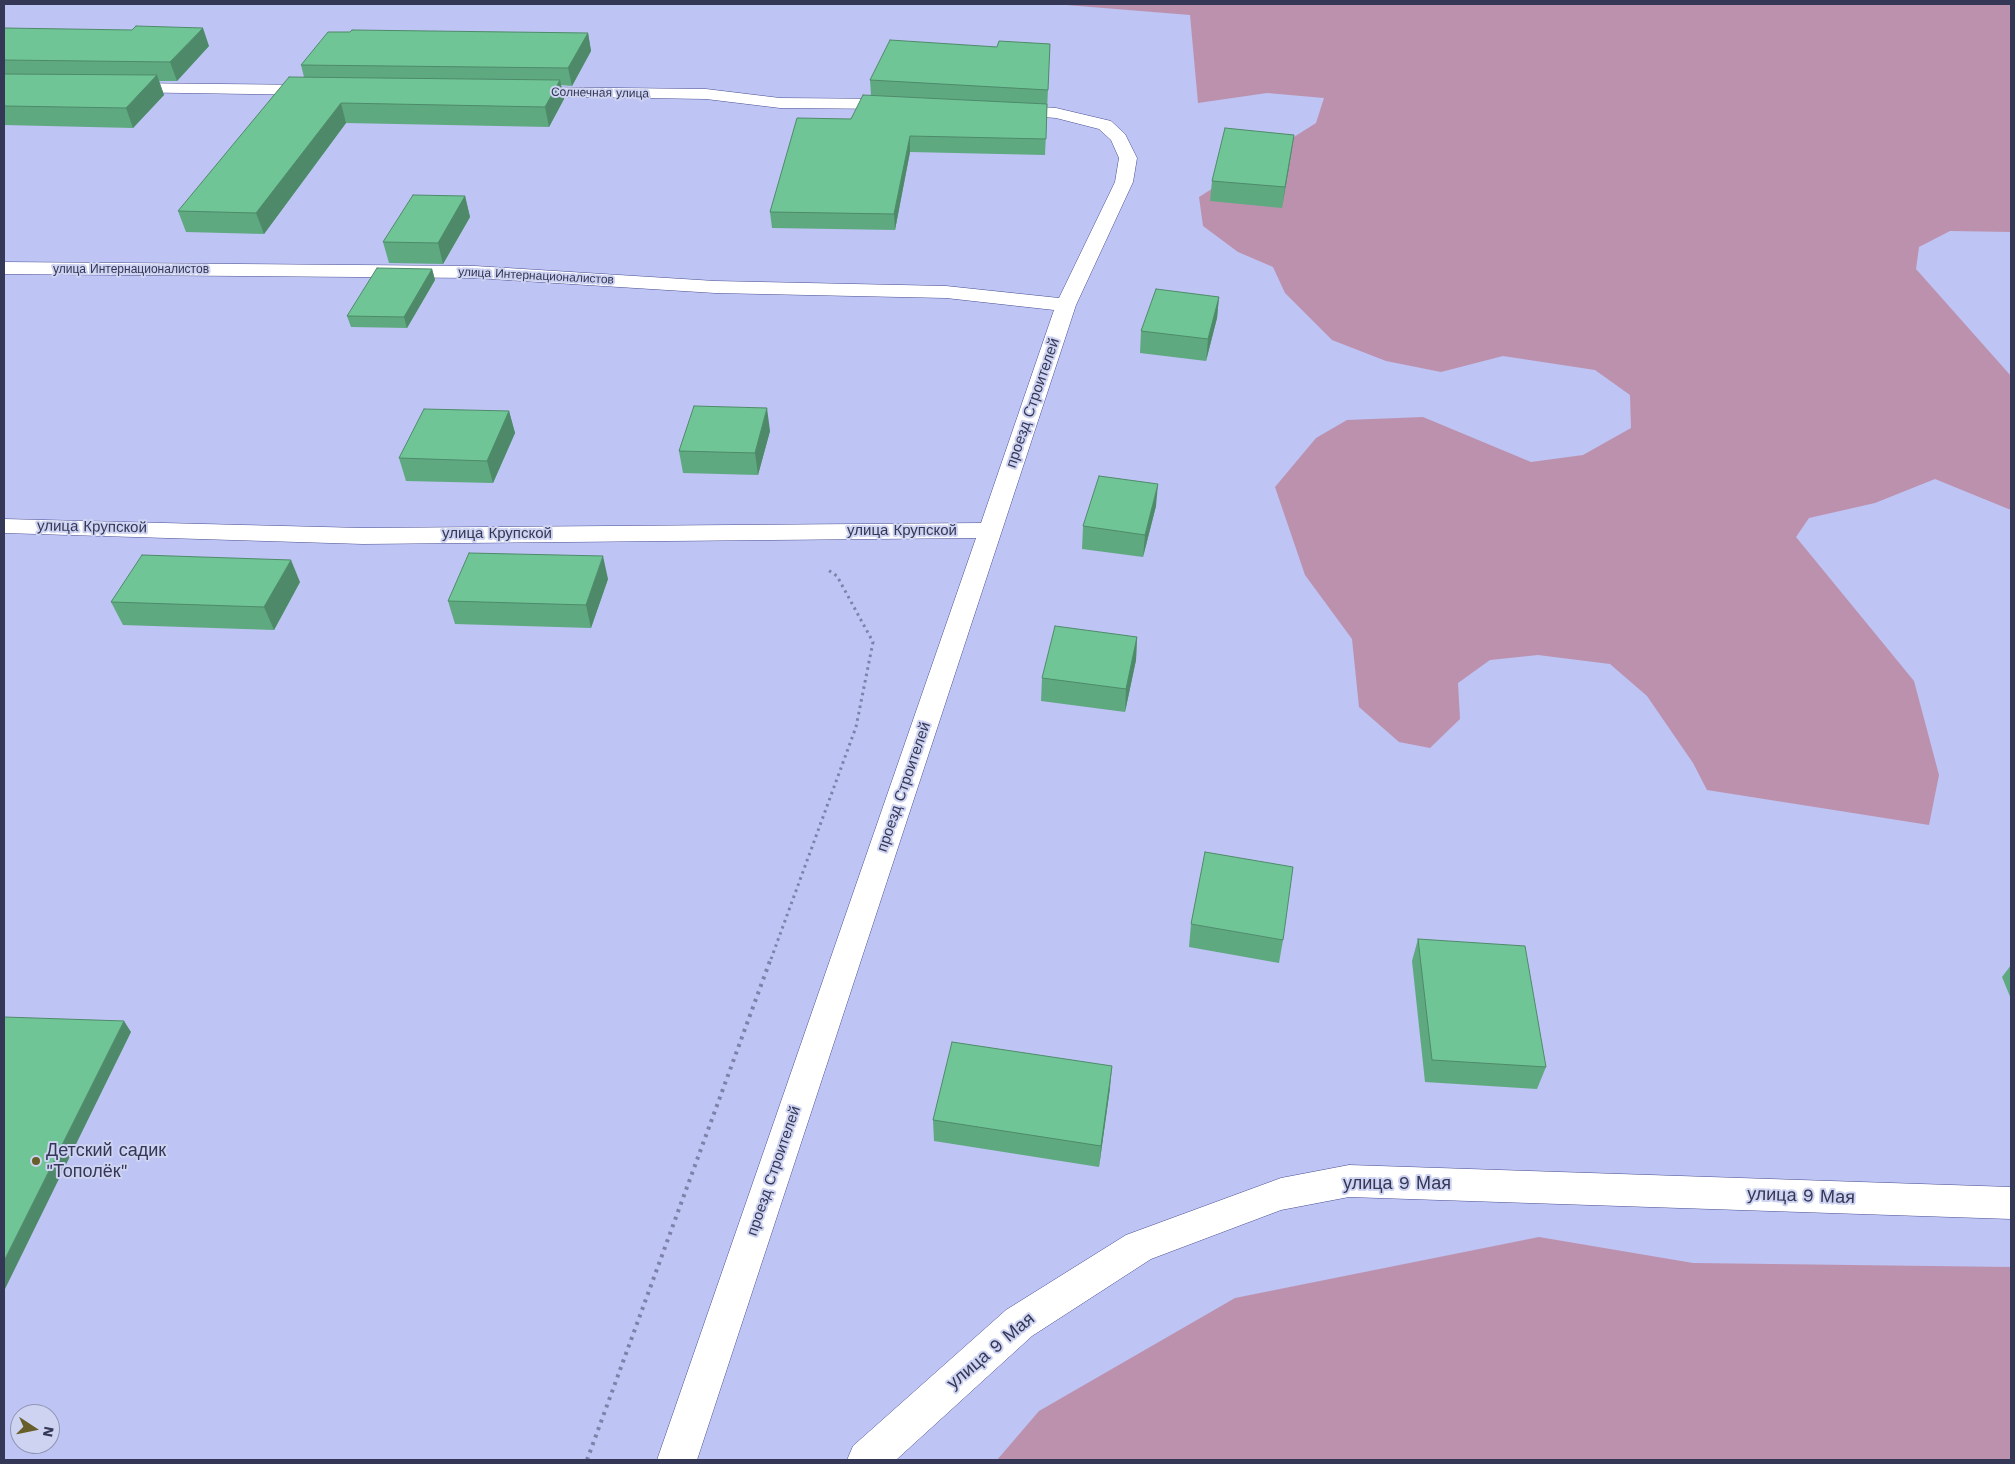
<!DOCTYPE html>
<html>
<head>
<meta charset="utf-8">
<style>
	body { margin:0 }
	#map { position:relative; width:2015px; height:1464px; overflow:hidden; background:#bec4f3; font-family:"Work Sans",sans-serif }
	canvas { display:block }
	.frame { position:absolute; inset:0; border:5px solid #343756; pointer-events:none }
	.north { position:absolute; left:10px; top:1404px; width:50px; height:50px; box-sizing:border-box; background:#ced3f2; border:1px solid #9095b4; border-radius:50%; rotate:101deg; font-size:14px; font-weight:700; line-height:20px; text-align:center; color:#343756 }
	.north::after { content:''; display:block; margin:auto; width:18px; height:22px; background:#685e2a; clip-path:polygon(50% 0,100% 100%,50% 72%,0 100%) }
</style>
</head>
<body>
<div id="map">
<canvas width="2015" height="1464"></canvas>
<div class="frame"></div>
<div class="north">N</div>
</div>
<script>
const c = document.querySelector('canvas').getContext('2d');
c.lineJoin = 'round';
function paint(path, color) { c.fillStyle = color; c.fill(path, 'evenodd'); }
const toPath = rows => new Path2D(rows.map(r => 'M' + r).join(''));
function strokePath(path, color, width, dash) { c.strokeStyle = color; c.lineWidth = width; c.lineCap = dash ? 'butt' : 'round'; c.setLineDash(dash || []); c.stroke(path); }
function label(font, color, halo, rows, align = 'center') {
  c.font = font + ' "Work Sans",sans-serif'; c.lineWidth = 4; c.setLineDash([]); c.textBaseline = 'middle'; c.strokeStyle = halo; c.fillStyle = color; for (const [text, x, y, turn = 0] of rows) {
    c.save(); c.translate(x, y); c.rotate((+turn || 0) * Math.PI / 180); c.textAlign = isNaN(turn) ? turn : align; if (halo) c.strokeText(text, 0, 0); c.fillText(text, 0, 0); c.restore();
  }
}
const green = toPath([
	[1054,4,2011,4,2011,232,1950,231,1919,247,1916,269,2011,376,2011,510,1935,479,1875,503,1809,518,1796,537,1914,681,1939,775,1929,825,1707,790,1693,763,1647,696,1610,664,1538,655,1490,660,1458,683,1460,719,1430,748,1399,742,1359,707,1352,639,1305,575,1275,487,1316,438,1347,420,1423,417,1531,462,1583,455,1631,428,1630,395,1595,370,1503,356,1441,372,1386,361,1332,340,1285,293,1273,267,1238,252,1203,226,1199,197,1316,123,1324,98,1267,93,1198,103,1190,15],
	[1539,1237,1693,1263,2011,1267,2011,1460,997,1460,1039,1411,1235,1298]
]);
const pathFar1 = toPath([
	[771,959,856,727,873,642,837,576,828,570]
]);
const path = toPath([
	[587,1460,771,958]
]);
const street = toPath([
	[124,83,316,85,322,86,324,90,322,94,316,95,118,92,116,88,118,84,124,83],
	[527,87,706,89,780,98,896,99,902,100,904,104,902,108,896,109,780,108,706,99,521,96,519,92,521,88,527,87],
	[1011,105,1056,108,1111,121,1125,134,1137,158,1133,182,1076,305,697,1460,657,1460,976,538,363,544,4,533,4,519,363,528,981,523,1054,310,946,298,715,293,475,278,4,274,4,262,475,266,715,281,946,286,1059,298,1115,182,1119,158,1111,140,1099,129,1056,118,1005,114,1002,110,1005,106,1011,105],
	[1349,1165,2011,1187,2011,1219,1349,1197,1281,1210,1151,1259,1032,1336,896,1460,847,1460,853,1446,1006,1310,1126,1235,1281,1178,1349,1165]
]);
const wall = toPath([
	[4,28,209,46,177,81,159,81,164,95,133,128,4,125],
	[588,33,591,51,572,86,561,85,564,99,549,127,346,123,264,234,186,232,178,211,304,77,301,65],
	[1050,44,1045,155,910,152,895,230,772,228,770,212,871,95,870,80,997,47],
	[1291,155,1282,208,1210,201,1212,181],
	[465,196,470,217,443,264,389,263,383,242],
	[432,269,435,280,407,328,351,327,347,316],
	[1219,297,1217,318,1206,361,1140,353,1141,331],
	[509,411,515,433,493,483,406,481,399,458],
	[770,431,758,475,683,473,679,451],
	[1156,506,1143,557,1082,549,1083,526],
	[608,579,591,628,455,624,448,601],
	[300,582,274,630,123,625,111,602],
	[1137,637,1136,660,1125,712,1041,701,1042,678],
	[1191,924,1283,940,1279,963,1189,947],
	[1418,939,1546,1067,1537,1089,1425,1082,1412,961],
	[2011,965,2011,999,2002,977],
	[1110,1088,1099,1167,934,1141,933,1120]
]);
const shadedWall = toPath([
	[203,28,209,46,177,81,170,62],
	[588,33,591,51,572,86,568,68],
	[157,75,164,95,133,128,126,108],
	[560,80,564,99,549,127,545,107],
	[341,103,346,123,264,234,256,213],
	[1294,135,1291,155,1282,208,1285,187],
	[910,136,910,152,895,230,894,214],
	[465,196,470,217,443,264,438,243],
	[432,269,435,280,407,328,404,317],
	[1219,297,1217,318,1206,361,1208,339],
	[767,408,770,431,758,475,755,453],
	[509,411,515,433,493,483,487,461],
	[1158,484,1156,506,1143,557,1145,535],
	[603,556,608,579,591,628,586,605],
	[291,560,300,582,274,630,264,607],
	[1137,637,1136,660,1125,712,1126,689],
	[124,1021,131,1032,4,1291,4,1261],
	[1112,1066,1110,1088,1099,1167,1101,1146]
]);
const building = toPath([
	[136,26,203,28,170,62,4,60,4,28,132,30,136,26],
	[352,30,588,33,568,68,301,65,328,32,350,32,352,30],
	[890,40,997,47,999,41,1050,44,1048,90,870,80,890,40],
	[4,74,157,75,126,108,4,106,4,74],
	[289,77,560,80,545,107,341,103,256,213,178,211,289,77],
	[863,95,1047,104,1046,139,910,136,894,214,770,212,797,118,851,119,863,95],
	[1225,128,1294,135,1285,187,1212,181,1225,128],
	[413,195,465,196,438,243,383,242,413,195],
	[377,268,432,269,404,317,347,316,377,268],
	[1156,289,1219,297,1208,339,1141,331,1156,289],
	[694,406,767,408,755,453,679,451,694,406],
	[424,409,509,411,487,461,399,458,424,409],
	[1099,476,1158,484,1145,535,1083,526,1099,476],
	[469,553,603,556,586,605,448,601,469,553],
	[142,555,291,560,264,607,111,602,142,555],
	[1055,626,1137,637,1126,689,1042,678,1055,626],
	[1205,852,1293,867,1283,940,1191,924,1205,852],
	[1418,939,1525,946,1546,1067,1432,1060,1418,939],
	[4,1017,124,1021,4,1261,4,1017],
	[952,1042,1112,1066,1101,1146,933,1120,952,1042]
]);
const markers = [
	[36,1161,5,"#685e2a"]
];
const farStreetnames = [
	["Солнечная улица",600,93,1],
	["улица Интернационалистов",131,269],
	["улица Интернационалистов",536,276,3]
];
const streetNames = [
	["проезд Строителей",1033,403,-71],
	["улица Крупской",92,527,1],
	["улица Крупской",902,531],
	["улица Крупской",497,534],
	["проезд Строителей",904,787,-71],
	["проезд Строителей",774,1171,-71]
];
const nearPoinames = [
	["Детский садик",46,1151],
	["\"Тополёк\"",46,1172]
];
const nearStreetnames = [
	["улица 9 Мая",1397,1184],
	["улица 9 Мая",1801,1196,2],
	["улица 9 Мая",991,1351,-40]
];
paint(green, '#bc91ae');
strokePath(street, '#494e91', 1);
strokePath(pathFar1, '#7e82aa', 3, [2.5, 4]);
strokePath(path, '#7e82aa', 4, [3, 5]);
paint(street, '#fff');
paint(wall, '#5fa981');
paint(shadedWall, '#4e8a69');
paint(building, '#6fc596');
strokePath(building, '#4e8a69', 1);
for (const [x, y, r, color] of markers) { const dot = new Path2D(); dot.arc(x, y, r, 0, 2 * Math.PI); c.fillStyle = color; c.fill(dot); strokePath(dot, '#ced3f2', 2); }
label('12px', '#343756', '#ced3f2', farStreetnames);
label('15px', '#343756', '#ced3f2', streetNames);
label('18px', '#343756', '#ced3f2', nearPoinames, 'left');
label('18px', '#343756', '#ced3f2', nearStreetnames);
</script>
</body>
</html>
